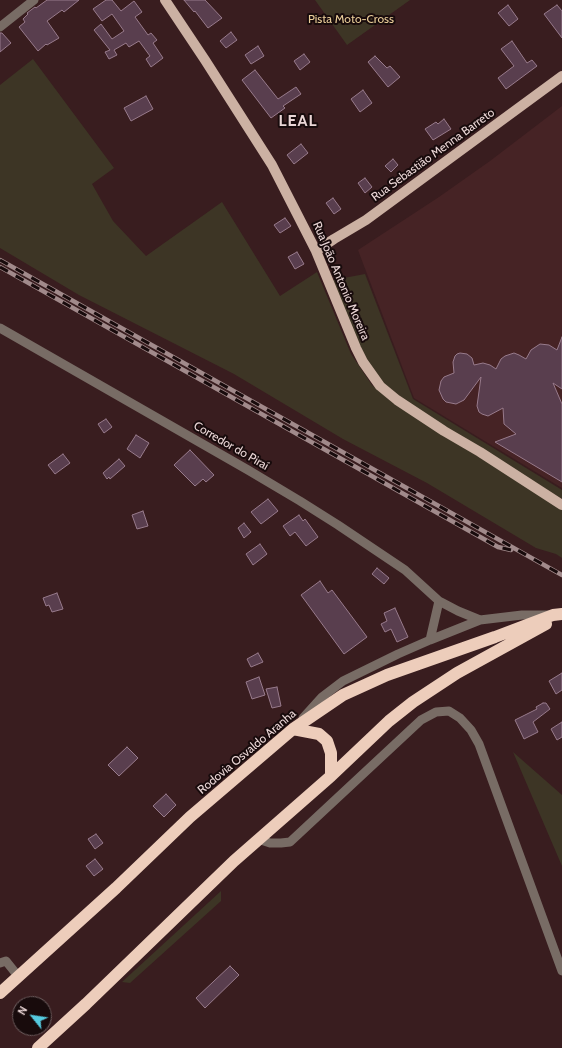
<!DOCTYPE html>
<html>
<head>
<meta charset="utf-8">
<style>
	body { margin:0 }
	#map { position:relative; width:562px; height:1048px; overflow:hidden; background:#391d1f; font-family:Cabin,sans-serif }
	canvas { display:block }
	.north { position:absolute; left:12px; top:996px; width:40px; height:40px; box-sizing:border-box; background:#180b0c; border:1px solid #6c5c5d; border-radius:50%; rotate:300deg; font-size:11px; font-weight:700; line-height:16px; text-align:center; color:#ead6d6 }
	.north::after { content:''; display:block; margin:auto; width:14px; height:18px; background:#55cadf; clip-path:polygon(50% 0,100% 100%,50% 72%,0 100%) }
</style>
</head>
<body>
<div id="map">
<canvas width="562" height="1048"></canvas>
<div class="north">N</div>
</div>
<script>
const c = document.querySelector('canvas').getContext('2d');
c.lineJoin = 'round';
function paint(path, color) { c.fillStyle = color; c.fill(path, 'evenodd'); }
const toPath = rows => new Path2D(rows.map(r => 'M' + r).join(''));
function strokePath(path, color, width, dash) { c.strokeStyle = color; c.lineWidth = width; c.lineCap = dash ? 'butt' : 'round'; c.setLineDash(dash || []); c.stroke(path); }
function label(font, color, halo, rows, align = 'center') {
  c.font = font + ' Cabin,sans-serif'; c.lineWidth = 4; c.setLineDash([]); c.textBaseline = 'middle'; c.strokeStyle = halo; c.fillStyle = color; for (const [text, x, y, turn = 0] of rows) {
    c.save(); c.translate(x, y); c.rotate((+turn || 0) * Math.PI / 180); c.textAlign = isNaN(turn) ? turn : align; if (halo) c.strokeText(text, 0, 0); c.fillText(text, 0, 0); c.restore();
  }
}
const built = toPath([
	[562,106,562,488,414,398,358,250,439,197,490,161]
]);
const green = toPath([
	[315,0,410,0,347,45],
	[33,59,114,168,92,184,113,221,146,256,222,202,280,296,317,272,351,354,372,385,392,402,562,509,562,558,556,554,536,548,427,483,343,439,234,374,79,295,0,248,0,85],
	[365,274,413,399,562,490,562,499,391,394,363,357,333,280],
	[513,752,562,795,562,866],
	[221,891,221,901,130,983,122,982]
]);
const building = toPath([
	[47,0,79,0,64,12,62,10,47,21,59,38,47,45,46,44,38,51,19,27,25,22,23,19,28,14,27,13,35,7,36,8,47,0],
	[106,0,112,0,121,11,134,1,142,12,135,17,148,35,151,33,157,40,153,43,163,58,151,67,146,59,150,56,139,41,129,47,126,43,114,50,117,55,109,59,105,52,110,50,94,30,101,24,112,39,124,31,112,14,102,21,93,9,106,0],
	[184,0,205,0,222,18,208,28,195,11,194,12,184,0],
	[508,5,518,19,509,26,498,13,508,5],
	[557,5,562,11,562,38,544,14,557,5],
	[231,32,237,40,226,48,220,41,231,32],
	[0,33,2,33,11,43,0,52,0,33],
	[512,41,527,63,532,60,537,66,506,89,498,78,514,66,501,49,512,41],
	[258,46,264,56,251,64,245,55,258,46],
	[304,54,310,62,300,70,294,61,304,54],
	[375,56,387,68,390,66,400,77,388,87,368,62,375,56],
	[255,70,278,99,296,87,301,94,283,106,285,108,271,118,242,80,255,70],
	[363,90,372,103,360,112,351,99,363,90],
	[146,96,153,109,131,121,124,108,146,96],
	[444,119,451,129,433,140,425,129,436,122,438,124,444,119],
	[301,144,308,153,294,164,287,155,301,144],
	[393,159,398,165,391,172,385,166,393,159],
	[365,178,372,187,365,193,358,183,365,178],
	[333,198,341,209,334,214,326,203,333,198],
	[285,218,291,226,280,233,274,225,285,218],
	[297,252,304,264,295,269,288,257,297,252],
	[562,337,562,389,553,383,562,404,562,482,495,442,516,434,504,424,503,408,488,416,482,414,479,412,477,406,481,377,464,400,456,404,446,402,443,399,439,390,441,381,444,377,454,373,453,362,455,356,457,354,460,353,467,354,472,358,474,365,483,363,490,365,496,369,501,359,505,356,514,353,519,355,526,359,531,350,540,344,549,345,557,350,562,337],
	[106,419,112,427,104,433,98,424,106,419],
	[136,435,149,443,140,458,127,449,136,435],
	[190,450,214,475,206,482,203,479,195,486,174,465,190,450],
	[63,454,70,463,55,474,48,465,63,454],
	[119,459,125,466,110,479,109,477,107,479,103,473,119,459],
	[268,499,278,511,261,524,251,512,268,499],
	[143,511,148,526,137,529,132,515,143,511],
	[299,515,303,521,305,519,318,537,306,546,295,532,290,536,283,526,299,515],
	[244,523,251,532,244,538,238,528,244,523],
	[260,544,267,554,253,565,246,554,260,544],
	[377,568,389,578,384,584,372,574,377,568],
	[320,581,328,593,332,590,367,637,344,654,301,595,320,581],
	[57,593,63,609,52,612,49,605,46,606,43,598,57,593],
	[395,608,408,637,397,642,391,629,385,632,381,624,387,621,384,613,395,608],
	[258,653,263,662,251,667,247,659,258,653],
	[562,673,562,690,556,694,549,681,562,673],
	[259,677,265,695,252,699,246,682,259,677],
	[277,687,281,706,272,708,266,689,277,687],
	[543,703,546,703,550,709,533,722,538,732,524,739,515,720,537,709,536,707,543,703],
	[562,722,562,737,557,740,551,729,562,722],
	[127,747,138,758,119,776,108,765,127,747],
	[166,794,176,805,164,817,153,806,166,794],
	[96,834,103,843,95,849,88,839,96,834],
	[95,859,103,869,94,876,86,866,95,859],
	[230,966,239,975,205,1008,196,998,230,966]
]);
const minor = toPath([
	[0,27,34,0],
	[0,328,248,470,300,501,338,525,405,570,439,601,458,611,480,620],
	[430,640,439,601],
	[303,718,322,697,343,681,398,654,430,640,480,620,522,615,550,615],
	[258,839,270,843,281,843,290,842,421,720,436,712,449,711,460,718,471,730,479,744,562,971],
	[0,963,6,961,18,976]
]);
const major = toPath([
	[165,0,205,60,272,165,316,251,356,348,363,362,380,386,397,400,444,431,480,452,562,505],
	[316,251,334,239,366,220,562,76]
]);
const highway = toPath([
	[293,729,319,734,327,741,331,753,331,776],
	[0,993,116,888,190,817,293,729,343,695,387,675,495,637,553,615,562,614],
	[38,1048,86,1004,234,861,331,776,389,721,413,702,457,673,546,624]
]);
const rail = toPath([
	[0,260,562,575],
	[0,267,498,547,511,550]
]);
const parkNames = [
	["Pista Moto-Cross",351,19]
];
const streetNames = [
	["Rua Sebastião Menna Barreto",433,155,-36],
	["Rua João Antonio Moreira",341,281,67],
	["Corredor do Piraí",231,446,30],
	["Rodovia Osvaldo Aranha",247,752,-40]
];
const districtNames = [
	["LEAL",298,121]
];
paint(built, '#462325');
paint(green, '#3d3525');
paint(building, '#593e4e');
strokePath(building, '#987b8c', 1);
strokePath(minor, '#786c65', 9);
strokePath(major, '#ccb1a3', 10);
strokePath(highway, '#edcdbb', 12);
strokePath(rail, '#a18a8b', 4.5);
strokePath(rail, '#180b0c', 3, [9]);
label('12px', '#e9cd99', '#180b0c', parkNames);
label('12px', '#ead6d6', '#180b0c', streetNames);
c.letterSpacing = '1px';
label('bold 16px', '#ead6d6', '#180b0c', districtNames);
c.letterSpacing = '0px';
</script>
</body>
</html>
